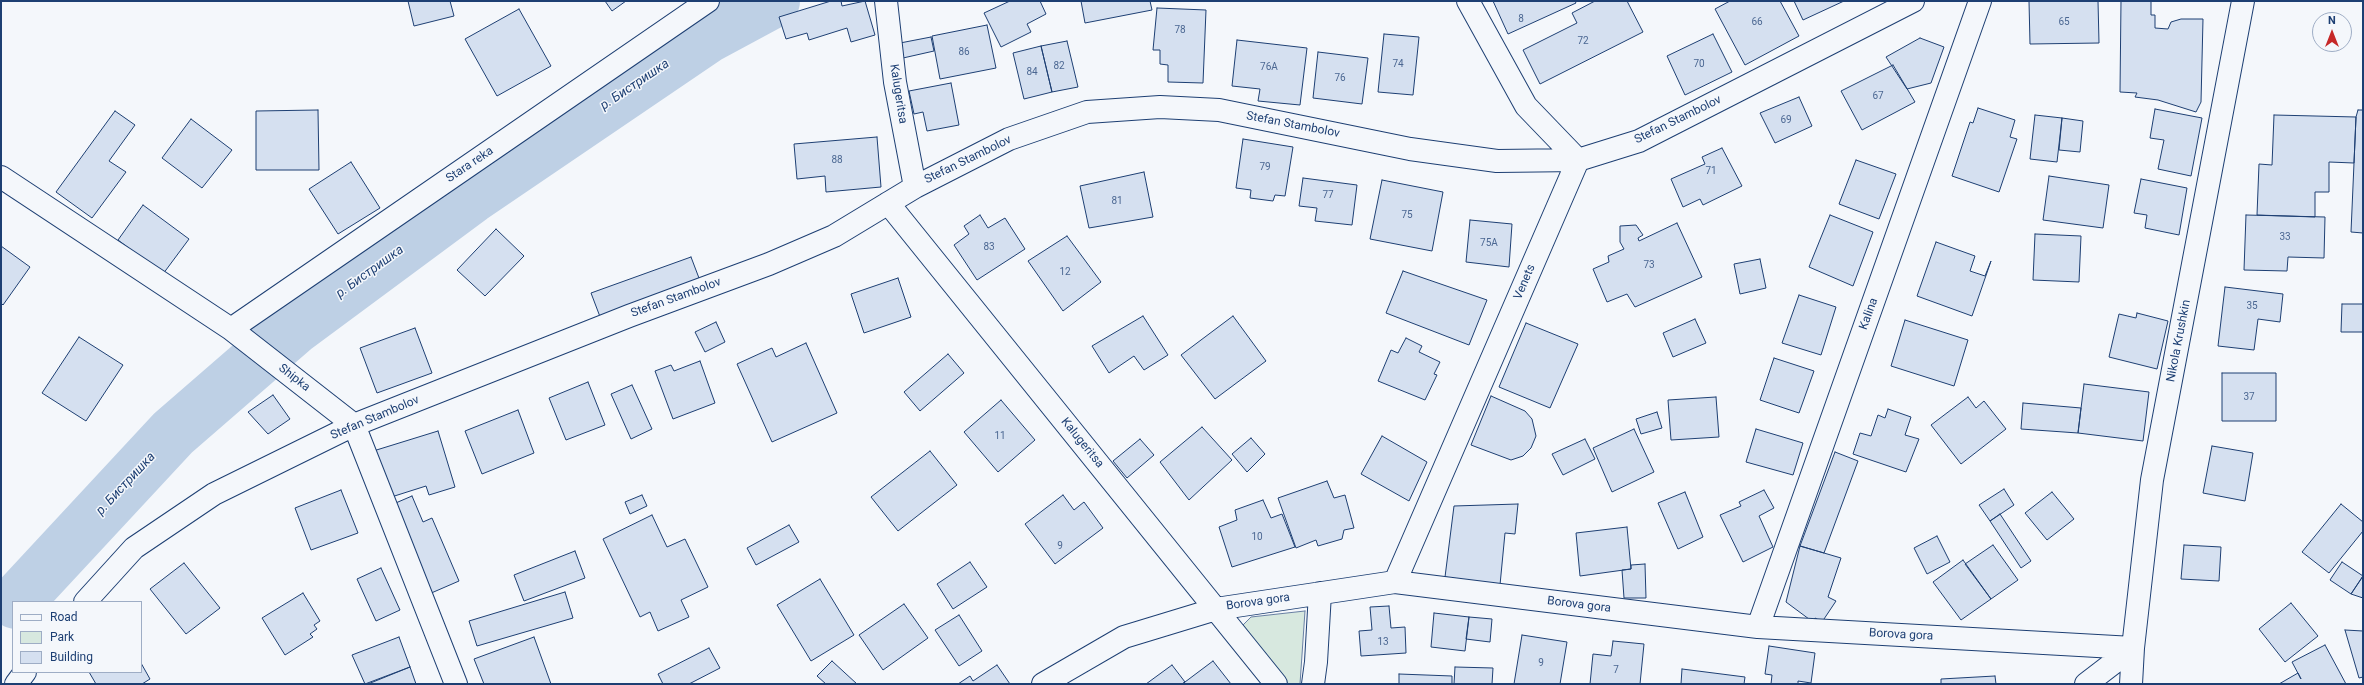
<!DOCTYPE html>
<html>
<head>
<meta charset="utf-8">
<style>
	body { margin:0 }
	#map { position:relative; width:2364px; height:685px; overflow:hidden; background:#f4f7fb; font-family:Roboto,sans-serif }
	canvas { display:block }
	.frame { position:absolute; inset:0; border:2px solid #1d3f73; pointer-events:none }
	.legend { position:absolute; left:12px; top:601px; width:130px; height:72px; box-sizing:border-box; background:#f4f7fb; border:1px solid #9eadc5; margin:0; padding:5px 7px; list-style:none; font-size:12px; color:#1d3f73 }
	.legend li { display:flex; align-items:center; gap:8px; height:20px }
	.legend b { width:20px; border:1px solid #9eadc5 }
	.north { position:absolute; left:2312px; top:12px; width:40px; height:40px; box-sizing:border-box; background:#f4f7fb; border:1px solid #9eadc5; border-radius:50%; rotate:0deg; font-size:11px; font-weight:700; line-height:16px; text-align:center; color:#1d3f73 }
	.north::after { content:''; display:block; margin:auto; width:14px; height:18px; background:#c62828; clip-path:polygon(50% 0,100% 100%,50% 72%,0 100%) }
</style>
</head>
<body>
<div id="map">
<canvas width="2364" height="685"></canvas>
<div class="frame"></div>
<ul class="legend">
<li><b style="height:5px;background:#f4f7fb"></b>Road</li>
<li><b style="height:11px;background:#d7e8df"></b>Park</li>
<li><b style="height:11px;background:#d5e0f0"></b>Building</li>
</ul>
<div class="north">N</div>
</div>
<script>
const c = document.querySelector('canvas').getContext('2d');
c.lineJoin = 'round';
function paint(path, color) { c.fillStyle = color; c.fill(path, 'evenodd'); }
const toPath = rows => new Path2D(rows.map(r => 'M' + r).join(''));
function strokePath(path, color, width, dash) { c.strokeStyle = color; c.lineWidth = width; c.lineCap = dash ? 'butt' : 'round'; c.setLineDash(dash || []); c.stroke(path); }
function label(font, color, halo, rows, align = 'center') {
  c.font = font + ' Roboto,sans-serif'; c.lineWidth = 3; c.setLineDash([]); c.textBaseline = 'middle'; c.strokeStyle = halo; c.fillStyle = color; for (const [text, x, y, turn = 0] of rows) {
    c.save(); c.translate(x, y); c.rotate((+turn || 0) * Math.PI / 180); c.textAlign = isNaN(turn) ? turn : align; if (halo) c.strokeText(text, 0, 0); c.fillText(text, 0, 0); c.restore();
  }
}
const green = toPath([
	[1305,611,1300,684,1284,684,1242,626,1251,617,1305,611]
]);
const river = toPath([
	[16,602,173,433,294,328,471,197,708,36,773,1]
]);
const building = toPath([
	[408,1,450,1,454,16,414,26,408,1],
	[605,1,626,1,612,11,605,1],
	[831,1,841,1,842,6,865,1,875,35,851,42,847,28,809,40,807,33,786,39,779,17,831,1],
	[1010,1,1040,1,1046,14,1027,24,1031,32,1001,47,984,13,1010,1],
	[1081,1,1150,1,1152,10,1085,23,1081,1],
	[1493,1,1575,1,1576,3,1508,34,1493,1],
	[1595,1,1627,1,1643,32,1540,84,1523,50,1577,23,1572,13,1595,1],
	[1730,1,1780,1,1799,36,1745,65,1715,9,1730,1],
	[1794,1,1844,1,1803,20,1794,1],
	[2029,1,2098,1,2099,43,2030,44,2029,1],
	[2121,1,2151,1,2151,15,2155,15,2155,28,2168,29,2171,22,2181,19,2203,19,2201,102,2196,112,2158,100,2135,97,2137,93,2120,92,2121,1],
	[1157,8,1206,10,1203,83,1168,82,1168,65,1160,64,1160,50,1153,50,1157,8],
	[519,9,551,66,497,96,465,39,519,9],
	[987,25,996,68,940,79,932,36,987,25],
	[1384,34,1419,37,1413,95,1378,92,1384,34],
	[1713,34,1732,72,1685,95,1667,56,1713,34],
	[931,37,934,51,903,58,900,43,931,37],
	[1920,38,1944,47,1931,83,1907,89,1886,57,1920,38],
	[1237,40,1307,48,1300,105,1258,101,1260,89,1232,86,1237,40],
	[1067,41,1078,87,1052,92,1041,46,1067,41],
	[1041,46,1052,92,1024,99,1013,53,1041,46],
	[1318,52,1368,58,1362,104,1313,98,1318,52],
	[1893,65,1915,102,1862,130,1841,91,1893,65],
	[951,83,959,125,927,131,923,112,914,114,909,91,951,83],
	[1799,97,1812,126,1775,143,1760,113,1799,97],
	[1978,108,2015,120,2010,137,2017,139,1999,192,1952,176,1970,122,1973,123,1978,108],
	[2155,109,2202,118,2191,176,2158,169,2164,140,2150,138,2155,109],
	[318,110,319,170,256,170,256,111,318,110],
	[2358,110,2363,110,2363,233,2351,232,2356,117,2358,110],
	[115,111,135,125,109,161,126,172,92,218,56,192,115,111],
	[2035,115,2062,118,2057,162,2030,159,2035,115],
	[2274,115,2356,117,2354,163,2329,162,2329,192,2315,192,2315,217,2257,215,2259,164,2272,165,2274,115],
	[2062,118,2083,121,2080,152,2059,150,2062,118],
	[191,119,232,150,202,188,162,158,191,119],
	[877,137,881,187,826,192,825,176,797,179,794,144,877,137],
	[1243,139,1293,147,1285,196,1275,195,1273,201,1250,198,1251,190,1236,188,1243,139],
	[1722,148,1742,186,1703,205,1700,199,1683,207,1671,179,1705,164,1702,157,1722,148],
	[1856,160,1896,174,1879,219,1839,204,1856,160],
	[351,162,380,208,338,234,309,189,351,162],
	[1144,172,1153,217,1089,228,1080,186,1144,172],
	[2049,176,2109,185,2103,228,2043,220,2049,176],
	[1303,178,1357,185,1352,225,1315,221,1317,208,1299,206,1303,178],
	[2141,179,2187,188,2179,235,2145,228,2147,215,2134,213,2141,179],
	[1382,180,1443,192,1432,251,1370,239,1382,180],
	[143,205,189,239,163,274,118,240,143,205],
	[980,215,988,228,1005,218,1025,249,977,280,954,245,969,234,964,226,980,215],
	[1830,215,1873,232,1853,286,1809,267,1830,215],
	[2246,215,2325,217,2324,258,2288,257,2287,271,2244,270,2246,215],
	[1470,220,1512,224,1509,267,1466,262,1470,220],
	[1677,223,1702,277,1635,307,1627,294,1607,302,1593,269,1609,262,1608,256,1624,249,1620,242,1620,226,1636,225,1643,235,1638,238,1639,241,1677,223],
	[496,229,524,256,485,296,457,270,496,229],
	[2035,234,2081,236,2079,282,2033,280,2035,234],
	[1067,236,1101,282,1063,311,1028,261,1067,236],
	[1936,242,1975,256,1970,271,1985,276,1991,261,1972,316,1917,296,1936,242],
	[1,246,30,267,3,305,1,303,1,246],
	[691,257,702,286,602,322,591,293,691,257],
	[1760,259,1766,288,1740,294,1734,264,1760,259],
	[1403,271,1487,300,1469,345,1386,313,1403,271],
	[898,278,911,317,864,333,851,294,898,278],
	[2225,287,2283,294,2280,322,2258,319,2254,350,2218,346,2225,287],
	[1799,295,1836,307,1821,355,1782,343,1799,295],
	[2342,304,2363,304,2363,332,2341,332,2342,304],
	[2137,313,2168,321,2157,369,2109,357,2119,314,2136,318,2137,313],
	[1143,316,1168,355,1144,370,1134,356,1109,373,1092,346,1143,316],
	[1233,316,1266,361,1215,399,1181,355,1233,316],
	[1695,319,1706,343,1673,357,1663,333,1695,319],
	[1905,320,1968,340,1954,386,1891,366,1905,320],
	[716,322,725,342,705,352,695,332,716,322],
	[1526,323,1578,344,1550,408,1499,387,1526,323],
	[415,328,432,373,377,393,360,348,415,328],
	[79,337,123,365,86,421,42,393,79,337],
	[1406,338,1422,346,1419,352,1440,362,1434,374,1437,375,1425,400,1378,381,1391,350,1398,353,1406,338],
	[806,343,837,413,772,442,737,364,772,348,776,357,806,343],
	[948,354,964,373,920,411,904,392,948,354],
	[1774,358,1814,371,1799,413,1760,400,1774,358],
	[700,361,715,403,673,419,655,371,671,365,674,371,700,361],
	[2222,373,2276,373,2276,421,2222,421,2222,373],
	[588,382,605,425,566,440,549,398,588,382],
	[2084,384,2149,392,2143,441,2078,433,2084,384],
	[632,385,652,429,631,439,611,394,632,385],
	[273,395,290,419,268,434,248,412,273,395],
	[1491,396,1525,411,1532,419,1536,436,1531,448,1523,456,1511,460,1471,445,1491,396],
	[1716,397,1719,437,1671,440,1668,400,1716,397],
	[1968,397,1976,408,1984,401,2006,429,1961,464,1931,425,1968,397],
	[1001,400,1035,440,998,472,964,432,1001,400],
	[2023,403,2081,408,2078,433,2021,429,2023,403],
	[1888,409,1911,417,1905,435,1919,439,1906,472,1853,454,1860,433,1871,436,1878,415,1885,418,1888,409],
	[518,410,534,453,482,474,465,431,518,410],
	[1657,412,1662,428,1641,434,1636,419,1657,412],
	[1202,427,1232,460,1189,500,1160,462,1202,427],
	[1634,429,1654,472,1612,492,1593,448,1634,429],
	[1756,429,1803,443,1793,475,1746,462,1756,429],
	[438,431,455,487,429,495,426,486,385,499,370,452,438,431],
	[1382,436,1427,462,1409,501,1361,474,1382,436],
	[1251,438,1265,454,1247,472,1232,454,1251,438],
	[1140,439,1154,455,1127,478,1113,461,1140,439],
	[1585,439,1595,459,1563,475,1552,454,1585,439],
	[2212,446,2253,453,2245,501,2203,493,2212,446],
	[930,451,957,485,898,531,871,497,930,451],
	[1835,452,1858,461,1824,553,1800,546,1835,452],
	[1327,481,1334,498,1345,495,1354,528,1344,530,1342,539,1318,546,1316,540,1296,548,1278,498,1327,481],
	[2004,489,2014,505,1990,521,1979,505,2004,489],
	[341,490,358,533,311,550,295,508,341,490],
	[1764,490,1774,508,1759,516,1773,547,1743,562,1720,515,1741,506,1739,502,1764,490],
	[1685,492,1703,537,1678,549,1658,503,1685,492],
	[2052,492,2074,519,2047,540,2025,513,2052,492],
	[642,495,647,506,630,514,625,502,642,495],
	[1063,495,1074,510,1084,502,1103,528,1055,564,1025,524,1063,495],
	[412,496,423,522,432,518,459,581,429,594,391,505,412,496],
	[1263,500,1271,518,1282,514,1295,547,1232,567,1219,527,1237,520,1235,510,1263,500],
	[1518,504,1515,534,1505,533,1500,585,1445,577,1454,506,1518,504],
	[2341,504,2363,522,2363,531,2329,573,2302,552,2341,504],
	[2000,514,2031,561,2021,568,1990,521,2000,514],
	[652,515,667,547,685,539,708,587,681,600,689,617,658,631,650,612,640,617,603,539,652,515],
	[789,525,799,542,756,565,747,548,789,525],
	[1627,527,1631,569,1580,576,1576,533,1627,527],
	[1937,536,1950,562,1927,574,1914,548,1937,536],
	[1993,545,2018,580,1991,599,1965,564,1993,545],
	[2184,545,2221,547,2219,581,2181,579,2184,545],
	[1800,546,1841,558,1828,597,1836,601,1822,622,1815,618,1813,622,1786,602,1800,546],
	[575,551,585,578,524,601,514,575,575,551],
	[1963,560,1991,599,1961,620,1933,582,1963,560],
	[970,562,987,587,953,609,937,584,970,562],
	[2342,562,2363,576,2351,594,2330,580,2342,562],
	[184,563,220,608,186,634,150,589,184,563],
	[1645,564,1646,598,1624,598,1622,570,1631,569,1631,565,1645,564],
	[381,568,400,610,376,621,357,579,381,568],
	[2363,576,2363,598,2351,594,2363,576],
	[820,579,854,635,811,661,777,605,820,579],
	[565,592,573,618,477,646,469,621,565,592],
	[303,593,320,621,314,625,317,629,310,634,313,637,285,655,262,618,303,593],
	[2291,603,2318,636,2285,662,2259,629,2291,603],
	[904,604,928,638,883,670,859,635,904,604],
	[1389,606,1391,628,1405,627,1406,653,1361,656,1359,631,1372,630,1370,607,1389,606],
	[1434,613,1469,617,1465,651,1431,647,1434,613],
	[959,615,982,651,959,666,935,630,959,615],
	[1469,617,1492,619,1490,642,1466,639,1469,617],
	[2345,630,2363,631,2363,677,2359,678,2345,630],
	[1522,635,1567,642,1560,684,1514,684,1522,635],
	[399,637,410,667,365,684,352,655,399,637],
	[534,637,551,684,484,684,474,659,534,637],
	[1613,641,1644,644,1640,684,1590,684,1593,654,1611,656,1613,641],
	[2325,645,2346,684,2279,684,2298,673,2301,679,2292,662,2325,645],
	[1769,646,1815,653,1811,683,1798,681,1798,684,1771,684,1772,675,1765,674,1769,646],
	[709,648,720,668,689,684,663,684,658,674,709,648],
	[832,661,857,684,826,684,817,676,832,661],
	[1213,661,1231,684,1182,684,1185,682,1213,661],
	[141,663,150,679,142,684,96,684,89,672,141,672,141,663],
	[997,665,1010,684,958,684,970,676,973,681,997,665],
	[1172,665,1185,682,1182,684,1146,684,1172,665],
	[410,667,416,684,368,684,410,667],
	[1455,667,1493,668,1492,684,1454,684,1455,667],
	[1682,669,1745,677,1744,684,1681,684,1682,669],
	[1399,674,1452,676,1452,684,1399,684,1399,674],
	[1995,676,1996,684,1941,684,1941,679,1995,676]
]);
const minor = toPath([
	[886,1,895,82,915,187],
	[1,177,231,329,354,425,456,684],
	[888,203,1276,684],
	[231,329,708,1],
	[1395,582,1578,160,1526,106,1468,1],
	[85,602,134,548,214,494,354,425,629,316,769,264,834,236,915,187,1009,139,1087,112,1160,107,1219,110,1410,149,1497,161,1578,160,1639,141,1913,1],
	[1758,627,1980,1],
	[16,684,25,672],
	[1043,684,1124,637,1216,609,1395,582,1758,627,2133,648],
	[1313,684,1316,662,1320,593],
	[2086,684,2133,648],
	[2131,684,2133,648,2152,480,2243,1]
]);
const numberNames = [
	["8",1521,19],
	["66",1757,22],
	["65",2064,22],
	["78",1180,30],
	["72",1583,41],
	["86",964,52],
	["74",1398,64],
	["70",1699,64],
	["82",1059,66],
	["76A",1269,67],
	["84",1032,72],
	["76",1340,78],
	["67",1878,96],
	["69",1786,120],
	["88",837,160],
	["79",1265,167],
	["71",1711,171],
	["77",1328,195],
	["81",1117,201],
	["75",1407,215],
	["33",2285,237],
	["75А",1489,243],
	["83",989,247],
	["73",1649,265],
	["12",1065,272],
	["35",2252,306],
	["37",2249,397],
	["11",1000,436],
	["10",1257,537],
	["9",1060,546],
	["13",1383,642],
	["9",1541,663],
	["7",1616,670]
];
const streetNames = [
	["Kalugeritsa",898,94,81],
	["Stefan Stambolov",1678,120,-26],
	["Stefan Stambolov",1293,125,11],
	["Stefan Stambolov",968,160,-26],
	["Stara reka",470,165,-34],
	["Venets",1525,282,-67],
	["Stefan Stambolov",676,298,-20],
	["Kalina",1869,314,-70],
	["Nikola Krushkin",2179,341,-79],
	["Shipka",294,378,38],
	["Stefan Stambolov",375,418,-23],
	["Kalugeritsa",1082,443,51],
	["Borova gora",1258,602,-8],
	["Borova gora",1579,605,7],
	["Borova gora",1901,635,3]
];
const waterNames = [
	["р. Бистришка",635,85,-34],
	["р. Бистришка",370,272,-36],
	["р. Бистришка",126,484,-47]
];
paint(green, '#d7e8df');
strokePath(green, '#687fa3', 1);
strokePath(river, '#bed0e5', 54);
paint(building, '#d5e0f0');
strokePath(building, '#1d3f73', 1);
strokePath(minor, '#1d3f73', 24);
strokePath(minor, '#f4f7fb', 22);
label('10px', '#4b6792', null, numberNames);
label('12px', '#1d3f73', '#f4f7fb', streetNames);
label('italic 13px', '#1d3f73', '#f4f7fb', waterNames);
</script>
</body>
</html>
